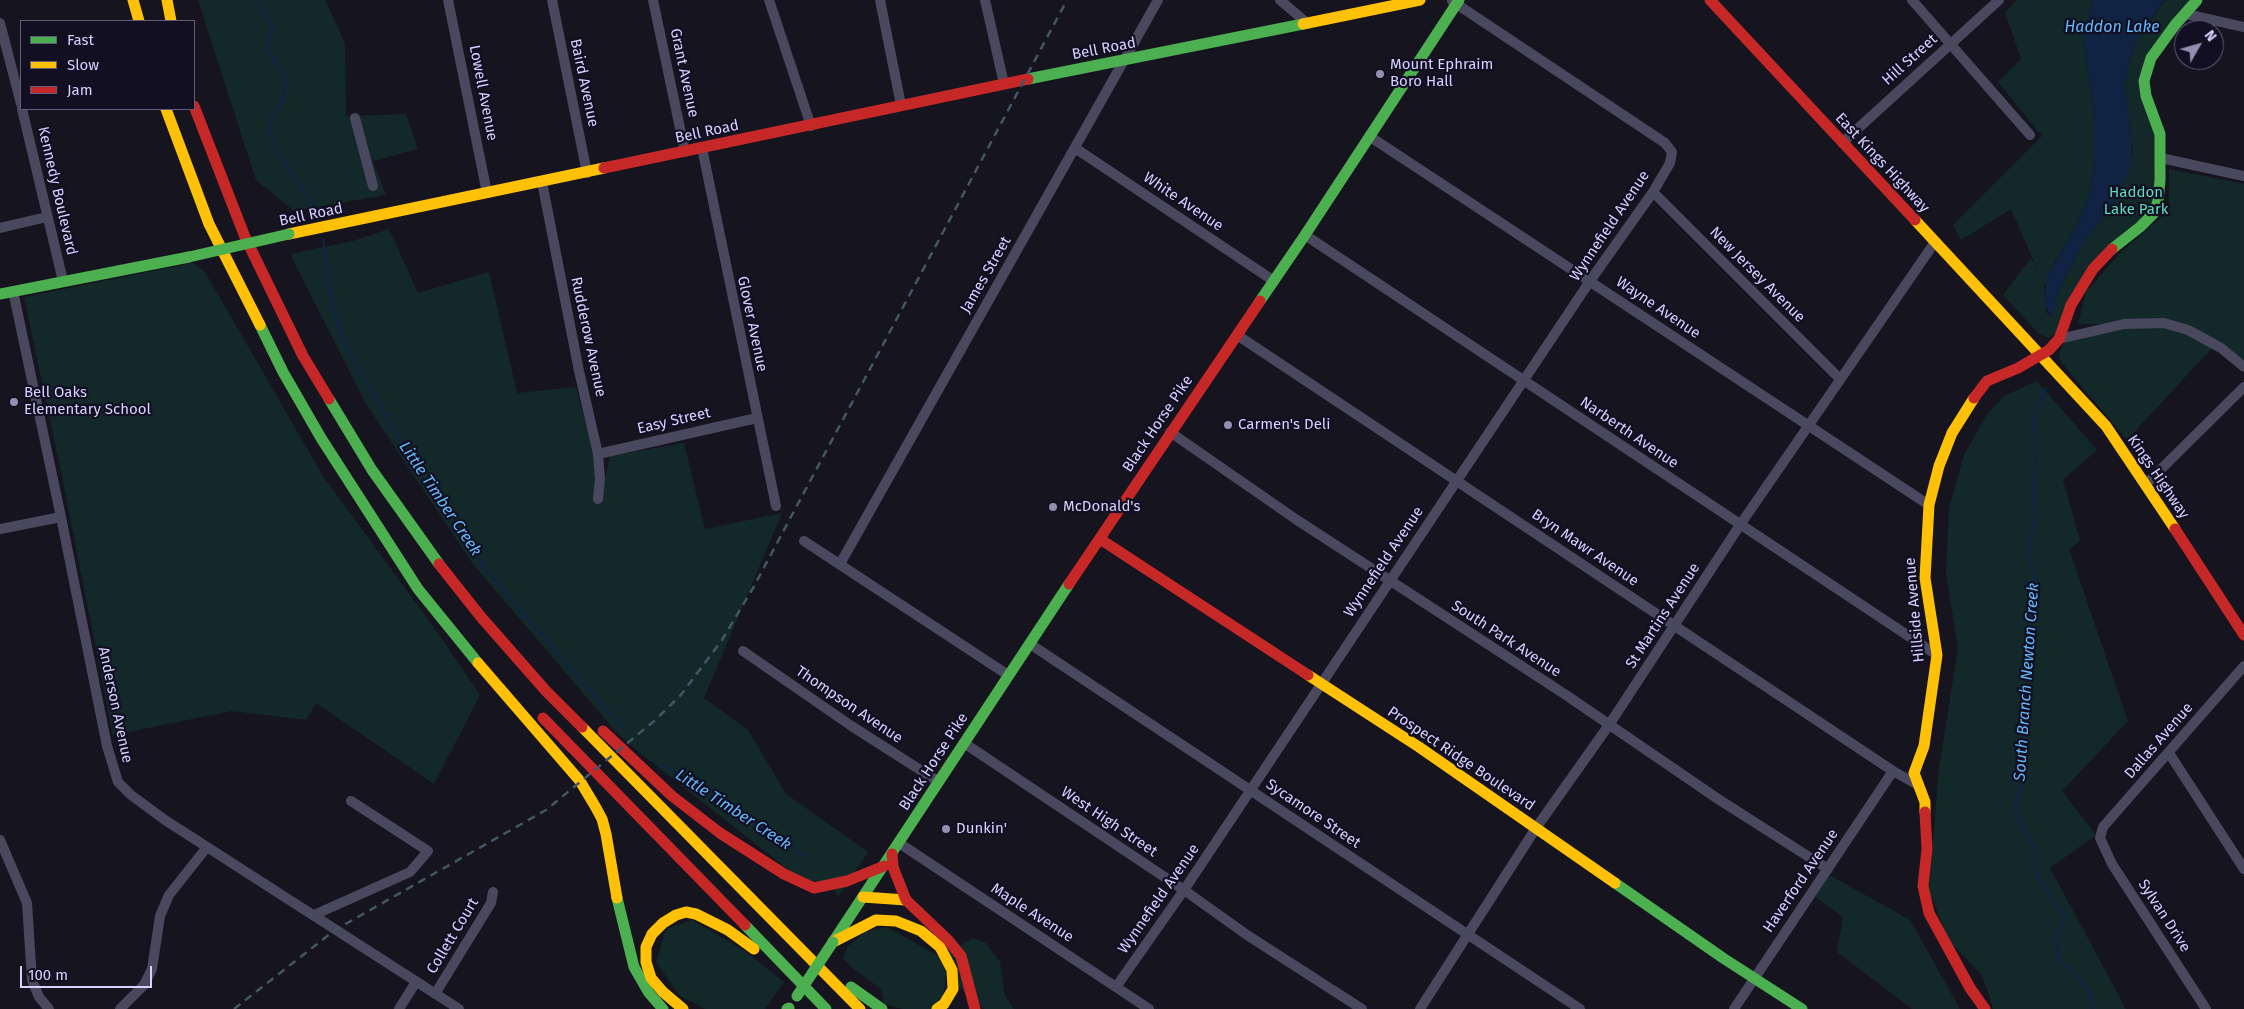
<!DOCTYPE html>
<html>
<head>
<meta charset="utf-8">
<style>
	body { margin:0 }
	#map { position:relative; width:2244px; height:1009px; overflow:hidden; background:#16141e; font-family:"Fira Sans",sans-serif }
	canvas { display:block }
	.legend { position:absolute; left:20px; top:20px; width:175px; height:90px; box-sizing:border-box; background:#120f23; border:1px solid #605d7b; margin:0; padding:6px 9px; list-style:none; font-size:15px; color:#d6d1fe }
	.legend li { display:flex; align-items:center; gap:10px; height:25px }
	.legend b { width:25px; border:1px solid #605d7b }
	.north { position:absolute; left:2174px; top:20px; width:50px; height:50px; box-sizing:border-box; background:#120f23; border:1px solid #605d7b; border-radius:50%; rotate:52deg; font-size:14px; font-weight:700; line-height:20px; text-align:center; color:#d6d1fe }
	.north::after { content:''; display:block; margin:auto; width:18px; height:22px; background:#938fb0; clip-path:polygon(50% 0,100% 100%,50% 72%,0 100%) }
	.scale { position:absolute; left:20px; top:966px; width:132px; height:22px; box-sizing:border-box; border:2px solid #d6d1fe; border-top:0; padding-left:6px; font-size:15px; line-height:18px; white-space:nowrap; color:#d6d1fe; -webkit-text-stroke:4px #120f23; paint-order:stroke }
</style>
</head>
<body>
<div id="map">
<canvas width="2244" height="1009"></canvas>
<ul class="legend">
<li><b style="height:6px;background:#4caf50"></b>Fast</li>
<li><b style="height:6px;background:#ffc107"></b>Slow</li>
<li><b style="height:6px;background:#c62828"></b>Jam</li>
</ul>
<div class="north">N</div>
<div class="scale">100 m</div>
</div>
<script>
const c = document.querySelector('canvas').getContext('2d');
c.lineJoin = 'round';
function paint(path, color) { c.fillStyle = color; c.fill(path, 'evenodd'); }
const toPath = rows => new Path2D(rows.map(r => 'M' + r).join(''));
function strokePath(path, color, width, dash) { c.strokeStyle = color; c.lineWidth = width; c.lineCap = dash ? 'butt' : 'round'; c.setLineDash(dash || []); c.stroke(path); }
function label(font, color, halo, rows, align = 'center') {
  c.font = font + ' "Fira Sans",sans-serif'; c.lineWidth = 4.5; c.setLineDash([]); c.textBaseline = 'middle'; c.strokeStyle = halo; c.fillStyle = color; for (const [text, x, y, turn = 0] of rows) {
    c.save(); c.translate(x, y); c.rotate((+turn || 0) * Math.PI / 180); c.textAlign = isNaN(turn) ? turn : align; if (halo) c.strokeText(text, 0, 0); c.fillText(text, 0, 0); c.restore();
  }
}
const green = toPath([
	[198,0,325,0,345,43,346,116,406,114,418,149,373,161,386,195,294,211,256,180],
	[2016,0,2093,0,2083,36,2095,119,2095,162,2089,194,2079,221,2051,269,2044,286,2046,312,2052,317,2056,298,2068,272,2084,243,2118,197,2133,151,2125,86,2128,64,2136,41,2165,0,2190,0,2145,66,2157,134,2152,212,2107,250,2057,333,2048,338,2039,334,2003,295,2031,258,2039,273,2011,209,1961,240,1953,225,2042,136,1998,82,2021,59,2005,13],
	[2169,169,2244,184,2244,360,2190,325,2078,324,2086,292,2119,254,2169,210],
	[389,229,418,293,489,272,517,393,576,387,603,487,610,456,684,443,705,529,782,513,704,698,748,730,786,794,868,852,838,897,832,884,799,878,635,749,617,733,473,564,366,404,290,254,353,241],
	[193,263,205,272,323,476,438,633,480,695,434,784,316,703,306,720,232,711,113,735,62,477,24,297],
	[2123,327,2163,327,2187,333,2212,348,2127,440,2061,362,2059,354,2063,344,2086,335],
	[2037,381,2097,450,2063,480,2080,541,2069,549,2128,721,2062,791,2096,835,2050,868,2126,1009,1993,1009,1982,975,1948,940,1929,890,1939,768,1958,648,1946,573,1949,508,1964,455,1988,413,2004,396],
	[1824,872,1910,920,1960,1009,1912,1009,1837,952,1843,917,1810,893],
	[692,920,745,951,784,982,765,1009,705,1009,679,995,656,962,666,929],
	[887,927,940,957,973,938,986,943,1000,962,1005,996,1014,1009,984,1009,946,976,943,999,932,1009,903,1009,884,1004,881,989,850,966,843,958,848,946,865,932]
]);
const water = toPath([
	[2093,0,2164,0,2136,41,2128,64,2125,86,2132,141,2131,166,2118,197,2084,243,2068,272,2056,298,2054,313,2051,316,2045,305,2046,279,2079,221,2089,194,2095,162,2095,119,2083,36]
]);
const stream = toPath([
	[259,0,273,30,268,39,266,49,284,73,286,82,282,101,272,116,270,133,278,152,314,205,319,218],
	[323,239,332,305,345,345,410,458,430,490,491,576,621,726],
	[2046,388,2033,418,2036,445,2034,502,2036,515,2028,553,2034,575,2030,598,2031,617,2022,739,2024,777,2015,807,2021,826,2035,849,2037,876,2051,898,2066,917,2057,933,2058,960,2076,974,2090,993,2093,1009],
	[661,764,742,814,804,856]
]);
const street = toPath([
	[448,0,487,193],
	[552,0,587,173],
	[653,0,685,152],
	[769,0,811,126],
	[880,0,901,105],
	[985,0,1004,84],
	[1280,0,1308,24],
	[1912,0,2030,135],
	[2186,14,2244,27],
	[0,23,21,104],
	[22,109,63,281],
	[355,118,373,186],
	[1369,136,1929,505],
	[1842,143,1999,0],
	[702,148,776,506],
	[1075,148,1274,281],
	[2161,158,2244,176],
	[542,182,579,371,598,454,600,479,598,499],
	[1653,192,1840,379],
	[0,228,47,217],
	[1305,235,1937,655],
	[13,291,61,517,107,746,118,782,131,795,165,820,459,1009],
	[1237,335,1893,771,1918,785],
	[2059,339,2124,324,2164,323,2188,330,2221,348,2244,367],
	[1170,432,1297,520,1566,695,1718,799,1828,869],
	[598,454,757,418],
	[2146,484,2244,387],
	[0,529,61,517],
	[804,541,1008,675],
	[840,564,1158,0],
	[1030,644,1580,1009],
	[743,651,850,725,939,782],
	[964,743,1184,890,1247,935,1362,1009],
	[2169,753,2244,869],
	[0,840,27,903,32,980,39,997,49,1009],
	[899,843,1149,1009],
	[314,915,410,872,428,851,351,801],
	[1116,987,1184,890,1590,281,1653,192,1670,163,1672,152,1665,143,1452,1],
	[435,994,491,903,493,892],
	[120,1009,144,985,152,969,160,916,169,895,207,847],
	[399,1009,416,982],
	[1420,1009,1536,828,1609,725,1740,525,1935,242],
	[1734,1009,1893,771],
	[2206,1009,2112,864,2100,838,2103,827,2244,666]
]);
const fast = toPath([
	[1028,79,1303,24],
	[2112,249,2140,227,2154,213,2158,201,2160,180,2160,134,2146,96,2144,81,2151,58,2175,25,2197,0],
	[0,294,189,257],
	[1260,301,1305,235,1459,0],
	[260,325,283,372,321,438,418,589,478,663],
	[329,399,372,470,439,564],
	[1615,883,1723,958,1802,1009],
	[617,898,634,967,649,993,663,1009],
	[745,925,826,1009],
	[833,942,1069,584],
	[851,987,882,1009],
	[787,1009,789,1008]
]);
const slow = toPath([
	[133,0,139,21],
	[167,0,171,21],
	[1303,24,1420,0],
	[166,109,209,224,260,325],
	[1915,220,2106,426,2175,529],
	[289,234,604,168],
	[478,663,580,781,595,806,602,819,606,834,617,898],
	[1308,675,1419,747,1615,883],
	[582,727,860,1009],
	[1925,812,1925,802,1914,773,1924,746,1937,655,1925,578,1929,505,1939,466,1952,433,1974,398],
	[863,897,906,900],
	[833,942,876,920,896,921,921,931,940,947,952,970,953,989,944,1004,937,1009],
	[683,1009,663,992,651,978,646,962,646,947,652,934,663,923,676,915,686,912,696,914,728,930,754,949]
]);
const jam = toPath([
	[1710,0,1915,220],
	[194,106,245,237,303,356,329,399],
	[604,168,1028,79],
	[1974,398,1987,381,2018,368,2049,350,2059,339,2071,305,2093,269,2112,249],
	[2175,529,2244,635],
	[1100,539,1308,675],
	[439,564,481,617,546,691,582,727],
	[1069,584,1260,301],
	[543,718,745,925],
	[603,731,672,796,720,833,784,874,814,888,847,881,884,866],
	[1925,812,1927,849,1923,886,1929,913,1970,988,1985,1009],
	[892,854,893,867,906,900,948,940,961,956,975,1009]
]);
const rail = toPath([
	[234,1009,335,930,546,810,653,722,680,696,722,640,753,588,1067,0]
]);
const fastBridge = toPath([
	[189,257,289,234],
	[797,996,833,942]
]);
const markers = [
	[1380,74,5,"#938fb0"],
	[14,402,5,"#938fb0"],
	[1228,425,5,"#938fb0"],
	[1053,507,5,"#938fb0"],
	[946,829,5,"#938fb0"]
];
const streetNames = [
	["Bell Road",1104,49,-11],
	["Hill Street",1910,60,-42],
	["Grant Avenue",684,73,78],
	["Baird Avenue",584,83,78],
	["Lowell Avenue",483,93,79],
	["Bell Road",707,132,-12],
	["East Kings Highway",1882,163,47],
	["Kennedy Boulevard",57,191,77],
	["White Avenue",1183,202,34],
	["Bell Road",311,215,-12],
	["Wynnefield Avenue",1610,226,-56],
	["James Street",986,275,-60],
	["New Jersey Avenue",1757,275,45],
	["Wayne Avenue",1658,308,34],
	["Glover Avenue",752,324,78],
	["Rudderow Avenue",588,337,78],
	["Easy Street",674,421,-13],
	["Black Horse Pike",1158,424,-56],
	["Narberth Avenue",1629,433,34],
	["Kings Highway",2158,477,56],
	["Bryn Mawr Avenue",1585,548,34],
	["Wynnefield Avenue",1384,562,-56],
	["Hillside Avenue",1915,610,-95],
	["St Martins Avenue",1663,616,-57],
	["South Park Avenue",1506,639,33],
	["Anderson Avenue",115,705,78],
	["Thompson Avenue",849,705,34],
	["Dallas Avenue",2159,741,-49],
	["Prospect Ridge Boulevard",1461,759,34],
	["Black Horse Pike",934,762,-57],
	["Sycamore Street",1313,814,34],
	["West High Street",1109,822,34],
	["Haverford Avenue",1801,881,-56],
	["Wynnefield Avenue",1159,899,-55],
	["Maple Avenue",1032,913,33],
	["Sylvan Drive",2164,916,57],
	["Collett Court",453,936,-59]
];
const poiNames = [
	["Mount Ephraim",1390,65],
	["Boro Hall",1390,82],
	["Bell Oaks",24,393],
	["Elementary School",24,410],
	["Carmen's Deli",1238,425],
	["McDonald's",1063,507],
	["Dunkin'",956,829]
];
const parkNames = [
	["Haddon",2136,193],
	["Lake Park",2136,210]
];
const waterNames = [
	["Haddon Lake",2112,28],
	["Little Timber Creek",440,499,56],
	["South Branch Newton Creek",2027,682,-86],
	["Little Timber Creek",733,810,33]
];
paint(green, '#132929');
paint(water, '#102343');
strokePath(stream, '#102343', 2.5);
strokePath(street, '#49485f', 10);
strokePath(fast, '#4caf50', 11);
strokePath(slow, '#ffc107', 11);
strokePath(jam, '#c62828', 11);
strokePath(rail, '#425766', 2.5, [8, 6]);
strokePath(fastBridge, '#4caf50', 11);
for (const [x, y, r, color] of markers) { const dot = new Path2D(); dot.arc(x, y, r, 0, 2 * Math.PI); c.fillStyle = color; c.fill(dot); strokePath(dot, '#120f23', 2); }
label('15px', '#d6d1fe', '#120f23', streetNames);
label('15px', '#d6d1fe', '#120f23', poiNames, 'left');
label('15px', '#5fdcba', '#120f23', parkNames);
label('italic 16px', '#63b8fb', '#120f23', waterNames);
</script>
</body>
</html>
